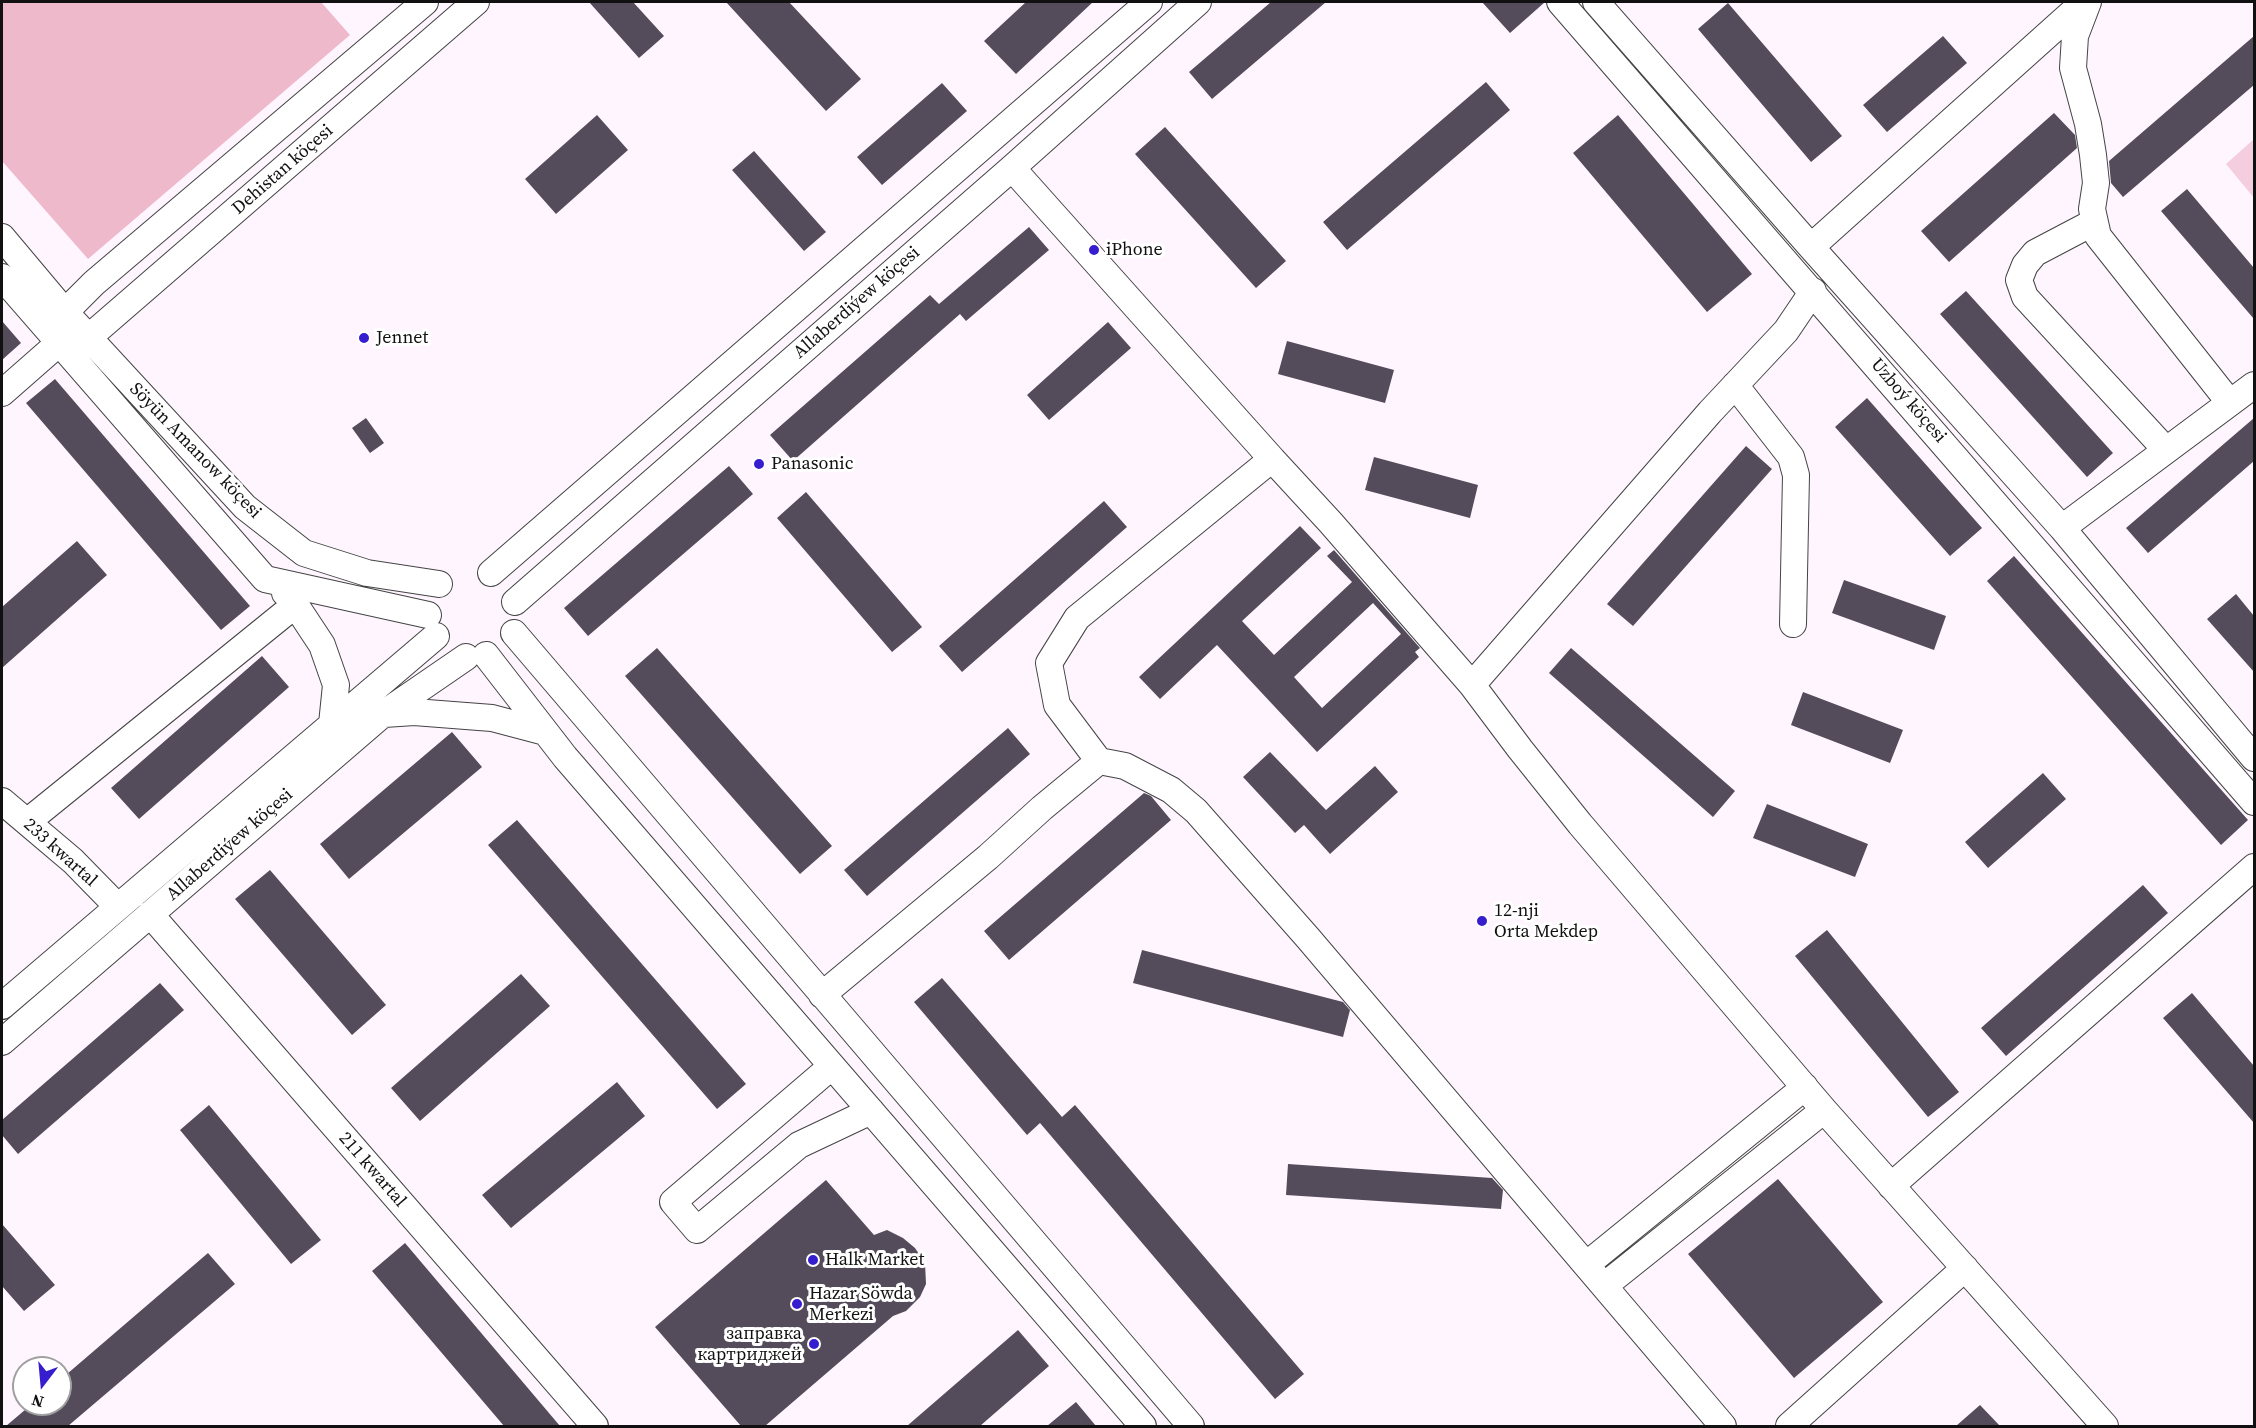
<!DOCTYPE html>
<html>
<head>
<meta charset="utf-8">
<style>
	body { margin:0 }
	#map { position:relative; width:2256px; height:1428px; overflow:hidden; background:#fff5ff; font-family:"Source Serif 4",serif }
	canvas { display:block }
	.frame { position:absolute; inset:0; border:3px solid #111; pointer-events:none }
	.north { position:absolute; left:12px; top:1356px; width:60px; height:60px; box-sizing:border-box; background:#fff; border:2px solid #a0a0a0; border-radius:50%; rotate:196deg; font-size:16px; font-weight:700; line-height:24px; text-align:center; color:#111 }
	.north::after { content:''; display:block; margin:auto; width:21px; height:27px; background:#361dcd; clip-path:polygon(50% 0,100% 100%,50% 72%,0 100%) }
</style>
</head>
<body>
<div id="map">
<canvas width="2256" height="1428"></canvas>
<div class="frame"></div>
<div class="north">N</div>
</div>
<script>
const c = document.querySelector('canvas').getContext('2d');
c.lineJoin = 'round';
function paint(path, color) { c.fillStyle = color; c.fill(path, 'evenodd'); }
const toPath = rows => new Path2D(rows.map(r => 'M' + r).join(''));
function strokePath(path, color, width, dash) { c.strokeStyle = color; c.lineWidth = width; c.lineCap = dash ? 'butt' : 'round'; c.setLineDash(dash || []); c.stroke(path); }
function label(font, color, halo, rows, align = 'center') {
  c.font = font + ' "Source Serif 4",serif'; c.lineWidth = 6; c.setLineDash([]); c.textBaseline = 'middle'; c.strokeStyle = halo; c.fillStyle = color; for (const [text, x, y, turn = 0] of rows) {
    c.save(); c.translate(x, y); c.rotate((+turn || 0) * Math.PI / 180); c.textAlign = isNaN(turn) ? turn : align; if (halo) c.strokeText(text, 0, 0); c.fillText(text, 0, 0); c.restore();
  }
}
const green = toPath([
	[2,2,321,2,350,35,88,259,2,161]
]);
const pitch = toPath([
	[2254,139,2254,198,2226,164]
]);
const building = toPath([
	[589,2,633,2,664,36,639,58],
	[726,2,789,2,861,79,826,111],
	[1026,2,1093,2,1016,74,984,41],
	[1271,2,1326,2,1212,99,1189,72],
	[1482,2,1545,2,1510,33],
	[1728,3,1842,136,1811,162,1698,29],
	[1943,36,1967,63,1887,132,1863,105],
	[2254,36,2254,85,2123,197,2111,183,2109,161],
	[1486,82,1510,110,1347,250,1323,222],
	[942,83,967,111,882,185,857,157],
	[2054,113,2075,135,2077,148,1949,262,1921,231],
	[597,115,628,150,556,214,525,179],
	[1618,115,1752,274,1707,312,1573,153],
	[1165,127,1286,261,1256,288,1135,154],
	[754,151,826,232,804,251,732,170],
	[2187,189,2254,268,2254,319,2161,211],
	[1029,227,1049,250,966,321,960,314,793,461,770,435,930,295,939,304],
	[1966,291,2113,453,2087,477,1940,314],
	[2,321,21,343,2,360],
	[1108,322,1131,348,1049,420,1027,395],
	[1287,341,1394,370,1385,403,1278,374],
	[55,379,250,606,221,630,26,403],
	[1867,398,1982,528,1950,556,1835,427],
	[366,418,384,443,370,453,352,428],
	[2254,418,2254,461,2148,553,2126,528],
	[1746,446,1772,469,1633,626,1607,604],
	[1374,457,1478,485,1470,518,1365,490],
	[729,466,753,494,588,636,564,608],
	[806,492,922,627,892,652,777,518],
	[1104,501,1127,527,962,672,939,646],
	[1300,526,1321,548,1242,621,1274,655,1352,582,1327,556,1334,550,1420,648,1415,652,1419,657,1317,752,1217,645,1160,699,1139,677],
	[1373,603,1401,634,1322,708,1294,677],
	[77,541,107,575,2,668,2,607],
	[2014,556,2248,820,2221,845,1987,581],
	[1844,580,1946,616,1934,650,1832,613],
	[2236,594,2254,616,2254,672,2207,619],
	[657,648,832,846,800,874,625,676],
	[1571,648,1735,791,1713,817,1549,673],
	[262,656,289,687,139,819,111,788],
	[1803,692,1903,730,1890,763,1791,725],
	[1008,728,1030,754,867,896,844,870],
	[452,732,482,767,349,879,320,844],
	[1270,752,1326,810,1375,766,1398,792,1330,854,1304,825,1295,833,1243,777],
	[2043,773,2066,799,1988,868,1965,842],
	[1144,793,1151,796,1171,820,1009,960,984,931],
	[1767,804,1868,844,1855,877,1753,838],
	[517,820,746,1084,717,1109,488,845],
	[270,870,386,1005,352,1035,235,899],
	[2143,885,2168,913,2006,1056,1981,1028],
	[1827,930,1959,1092,1928,1117,1795,956],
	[1142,950,1343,1002,1350,1010,1343,1037,1133,983],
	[521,974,550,1006,420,1121,391,1088],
	[942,978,1062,1117,1075,1105,1304,1374,1275,1399,1040,1123,1027,1135,914,1002],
	[160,983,184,1010,18,1154,2,1135,2,1120],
	[2192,993,2254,1066,2254,1123,2163,1018],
	[617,1082,645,1116,511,1228,482,1195],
	[209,1105,321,1240,291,1264,180,1130],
	[1288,1164,1492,1178,1503,1190,1501,1209,1286,1195],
	[1778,1179,1883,1302,1794,1378,1688,1254],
	[826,1180,874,1235,887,1230,903,1238,915,1248,925,1263,926,1284,920,1297,906,1311,893,1316,765,1426,741,1426,655,1327],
	[2,1224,55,1285,24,1311,2,1286],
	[405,1243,560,1426,504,1426,372,1271],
	[208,1253,235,1284,68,1426,6,1426,32,1404,60,1404,60,1380],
	[1018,1330,1049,1366,980,1426,907,1426],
	[1076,1402,1096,1426,1047,1426],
	[1980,1405,2000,1426,1956,1426]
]);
const minor = toPath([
	[1560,2,2254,802],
	[1596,2,1811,247,2062,528,2254,758],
	[2088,2,2075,36,2073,68,2088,124,2093,155,2096,183,2092,209,2098,236,2230,403],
	[2094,222,2035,253,2025,265,2019,280,2025,297,2166,450],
	[2,237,65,312,245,507,304,553,367,573,439,584],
	[1811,247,2084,2],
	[2,277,265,579,428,615],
	[65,312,94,283,425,2],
	[88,338,476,2],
	[1735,385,1791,457,1796,475,1793,624],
	[2,393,59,343],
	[1272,459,1331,523,1472,685,1520,749,1580,824,1824,1110,2105,1426],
	[2062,528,2254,385],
	[491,573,1149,2],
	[285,593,291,598,322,645,336,685,332,724],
	[515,602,1012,168,1198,2],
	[514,633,1191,1426],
	[486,655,565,757,1143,1426],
	[1472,685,1710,412,1786,331,1813,291],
	[384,714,414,712,492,718,545,732],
	[1099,761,1125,766,1171,790,1196,811,1308,938,1723,1426],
	[2,801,73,861,118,907],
	[27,822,295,605],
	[150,914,595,1426],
	[822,995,988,857,1042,808,1099,761,1057,705,1049,663,1077,618,1272,459,1012,168],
	[2,1006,436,636],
	[2,1042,383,714,466,657],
	[832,1066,673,1202,697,1230,799,1145,871,1111],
	[1891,1186,2254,867],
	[1586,1265,1805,1087],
	[1604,1286,1824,1110],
	[1789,1426,1965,1268]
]);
const markers = [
	[1094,250,6,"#361dcd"],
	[364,338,6,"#361dcd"],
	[759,464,6,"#361dcd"],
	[1482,921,6,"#361dcd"],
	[813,1260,6,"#361dcd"],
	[797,1304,6,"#361dcd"],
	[814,1344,6,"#361dcd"]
];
const streetNames = [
	["Dehistan köçesi",283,170,-41],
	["Allaberdiýew köçesi",857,303,-41],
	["Uzboý köçesi",1908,401,49],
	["Söyün Amanow köçesi",195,451,46],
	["Allaberdiýew köçesi",230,845,-41],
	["233 kwartal",60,853,42],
	["211 kwartal",372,1170,49]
];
const poiNames = [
	["iPhone",1106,250],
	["Jennet",376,338],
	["Panasonic",771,464],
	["12-nji",1494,911],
	["Orta Mekdep",1494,932],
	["Halk Market",825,1260],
	["Hazar Söwda",809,1294],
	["Merkezi",809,1315],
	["заправка",802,1334,"right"],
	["картриджей",802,1355,"right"]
];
paint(green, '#eebacb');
paint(pitch, '#f4cddf');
paint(building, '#554c5b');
strokePath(minor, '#444', 28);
strokePath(minor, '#fff', 26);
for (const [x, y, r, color] of markers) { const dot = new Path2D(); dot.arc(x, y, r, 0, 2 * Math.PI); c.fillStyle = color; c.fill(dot); strokePath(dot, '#fff', 2); }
label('18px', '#111', '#fff', streetNames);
label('18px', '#111', '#fff', poiNames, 'left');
</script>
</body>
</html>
